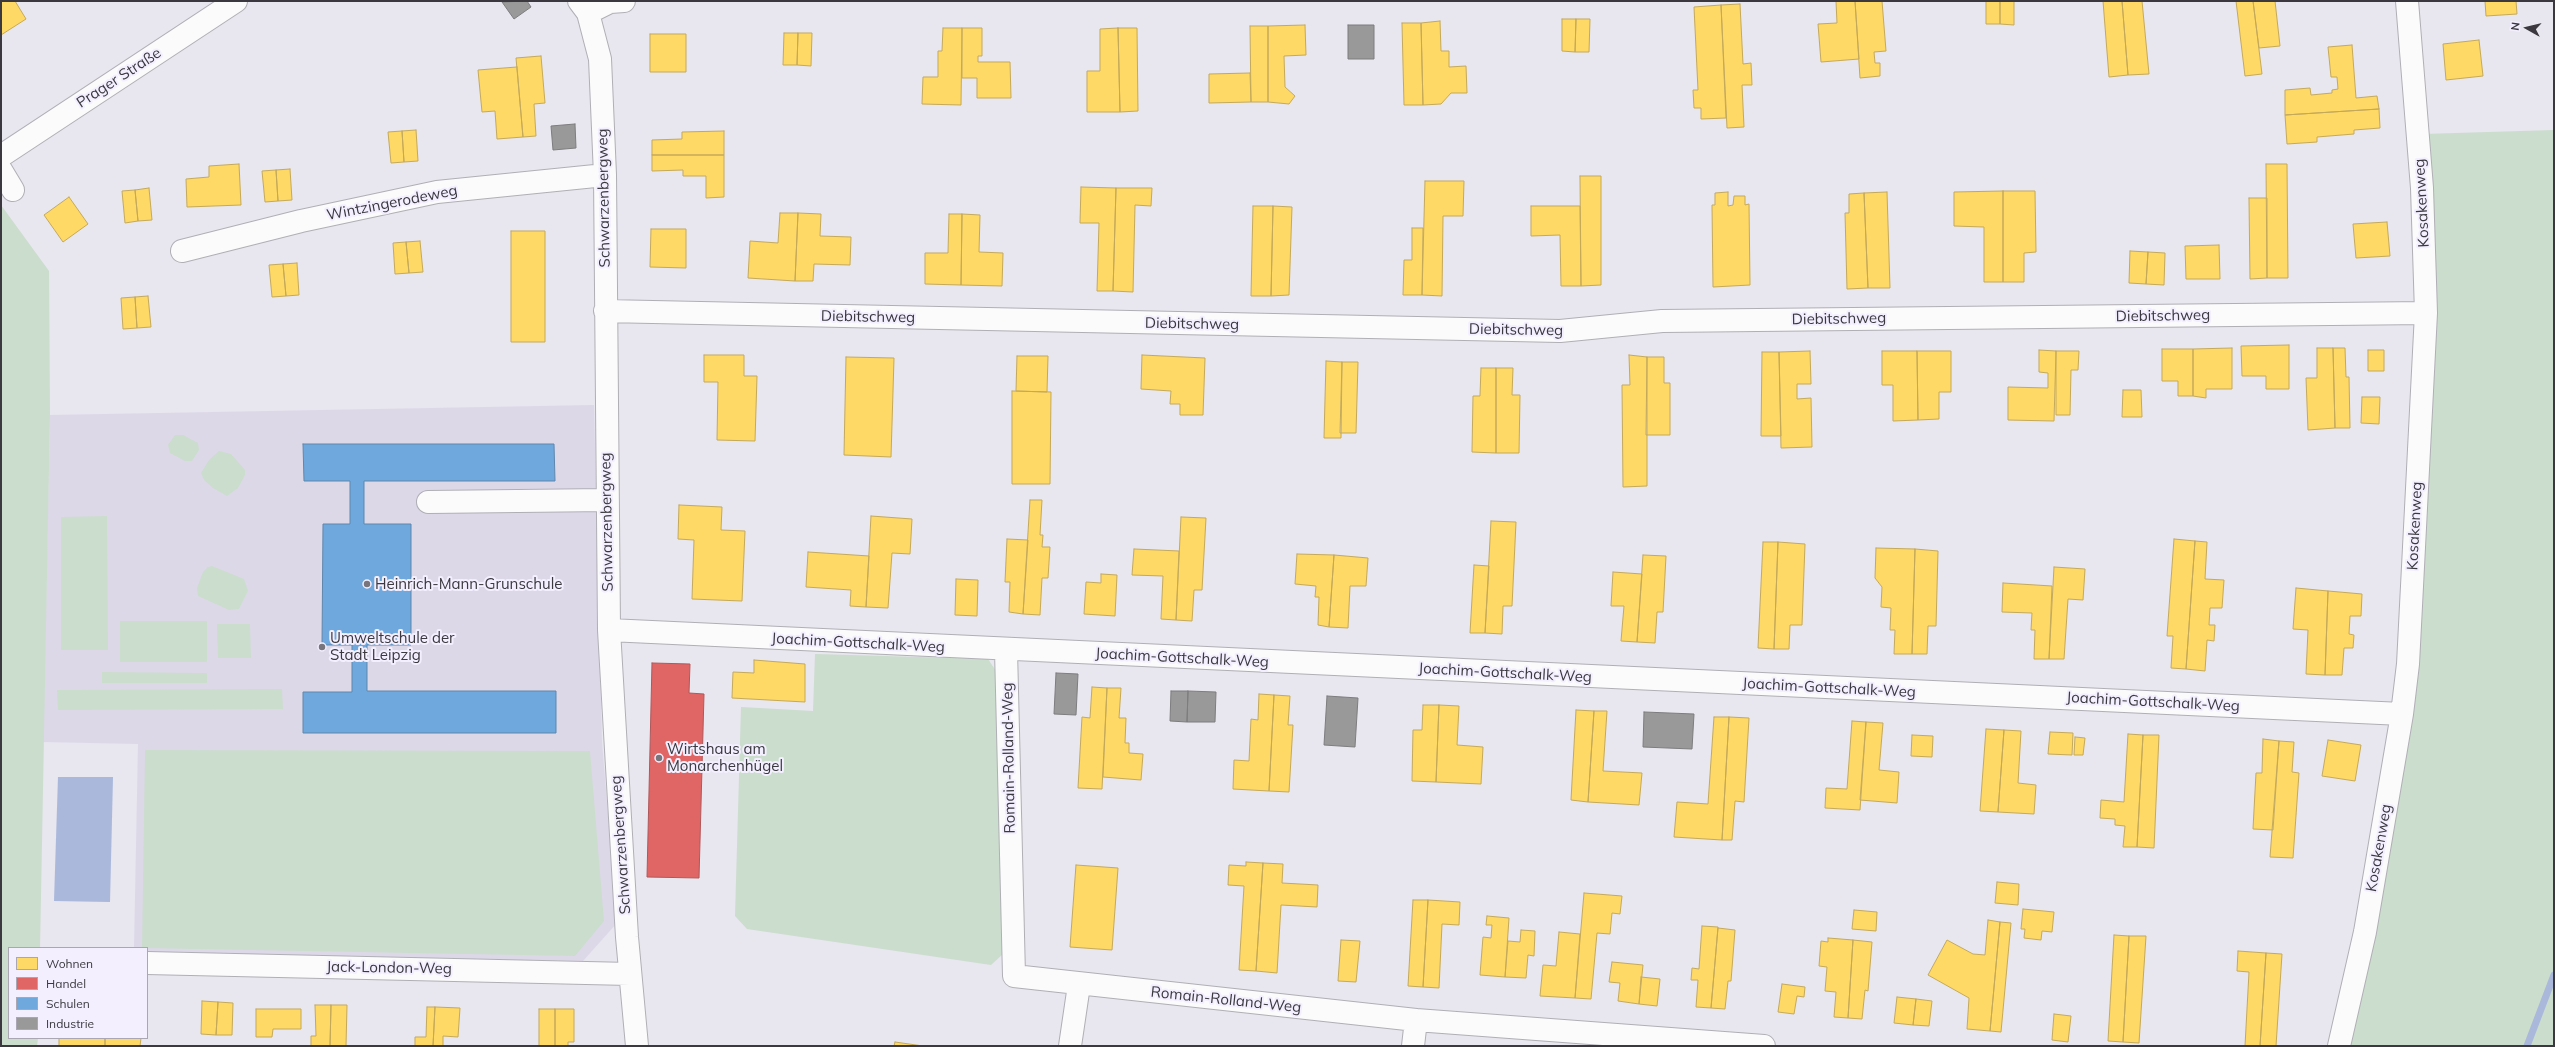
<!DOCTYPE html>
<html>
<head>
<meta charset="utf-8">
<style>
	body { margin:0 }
	#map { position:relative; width:2555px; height:1047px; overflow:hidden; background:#e8e6ee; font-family:Mulish,sans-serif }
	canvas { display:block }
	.frame { position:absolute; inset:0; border:2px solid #3b393f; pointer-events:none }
	.legend { position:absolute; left:8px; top:947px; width:140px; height:92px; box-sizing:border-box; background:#f4efff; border:1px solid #aaa6b2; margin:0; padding:5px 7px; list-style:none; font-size:12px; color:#3b393f }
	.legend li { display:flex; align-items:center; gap:8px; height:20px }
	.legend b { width:20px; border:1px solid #aaa6b2 }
	.north { position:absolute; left:2507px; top:8px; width:40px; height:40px; -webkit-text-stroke:3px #f4efff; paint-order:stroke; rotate:278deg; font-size:11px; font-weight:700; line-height:16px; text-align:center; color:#3b393f }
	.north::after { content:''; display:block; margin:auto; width:14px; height:18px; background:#3b393f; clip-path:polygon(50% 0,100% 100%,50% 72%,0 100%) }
</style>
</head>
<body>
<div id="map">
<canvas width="2555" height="1047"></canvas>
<div class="frame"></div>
<ul class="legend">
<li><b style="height:11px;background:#ffd966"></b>Wohnen</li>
<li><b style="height:11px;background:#e06666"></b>Handel</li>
<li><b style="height:11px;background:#6fa8dc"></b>Schulen</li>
<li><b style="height:11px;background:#999"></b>Industrie</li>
</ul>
<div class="north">N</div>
</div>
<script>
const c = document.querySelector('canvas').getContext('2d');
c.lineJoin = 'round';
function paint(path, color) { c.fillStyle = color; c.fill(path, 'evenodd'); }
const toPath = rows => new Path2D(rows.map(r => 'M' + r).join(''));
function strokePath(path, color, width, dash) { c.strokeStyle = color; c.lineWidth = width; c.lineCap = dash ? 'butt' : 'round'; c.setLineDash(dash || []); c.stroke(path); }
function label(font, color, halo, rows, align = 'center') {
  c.font = font + ' Mulish,sans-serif'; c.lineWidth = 4; c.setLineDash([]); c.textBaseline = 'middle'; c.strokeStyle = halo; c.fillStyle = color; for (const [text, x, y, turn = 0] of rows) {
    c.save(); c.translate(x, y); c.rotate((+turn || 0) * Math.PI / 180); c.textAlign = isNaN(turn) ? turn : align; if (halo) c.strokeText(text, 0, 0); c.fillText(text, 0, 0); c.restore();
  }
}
const built = toPath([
	[594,405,602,742,617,923,583,961,147,954,147,948,134,948,138,744,43,742,50,415]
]);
const green = toPath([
	[2554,130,2554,1046,2348,1046,2410,711,2423,134],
	[1,205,49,271,50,415,40,948,9,948,9,1038,38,1038,37,1046,1,1046],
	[175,435,183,435,198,443,199,450,192,461,185,461,170,453,168,445],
	[219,451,231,454,245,470,245,475,238,488,227,496,213,488,204,480,201,473,209,460],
	[107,516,108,650,61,650,61,517],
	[212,566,244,579,248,591,239,609,229,610,198,596,197,588,203,572,208,567],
	[120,621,207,621,207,662,120,662],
	[217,624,250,624,251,658,218,658],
	[815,654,988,659,998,674,1004,953,991,965,747,929,735,916,741,707,813,711],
	[102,672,207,673,207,683,102,683],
	[282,689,283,709,58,710,57,690],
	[145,750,590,751,604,921,575,956,142,948]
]);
const water = toPath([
	[58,777,113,777,110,902,54,901]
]);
const homes = toPath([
	[1,1,15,1,26,19,1,35,1,1],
	[1836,1,1855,1,1859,59,1821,62,1818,24,1837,23,1836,1],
	[1855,1,1882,1,1886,51,1874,52,1875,63,1880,63,1880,76,1860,78,1855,1],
	[1986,1,2000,1,2000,24,1986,24,1986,1],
	[2000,1,2014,1,2014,25,2000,24,2000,1],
	[2103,1,2122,1,2128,75,2109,77,2103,1],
	[2122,1,2142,1,2149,74,2128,75,2122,1],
	[2236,1,2253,1,2262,74,2245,76,2236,1],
	[2253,1,2275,1,2280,46,2259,48,2253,1],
	[2485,1,2516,1,2517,14,2486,16,2485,1],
	[1740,4,1743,64,1751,63,1752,85,1742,85,1744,127,1727,128,1721,5,1740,4],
	[1721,5,1726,118,1701,119,1701,108,1694,108,1693,90,1698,90,1694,7,1721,5],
	[1562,19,1576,19,1575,52,1562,51,1562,19],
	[1576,19,1590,19,1589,52,1575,52,1576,19],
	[1440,21,1441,51,1449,51,1449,67,1466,66,1467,93,1451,93,1441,104,1423,105,1421,23,1440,21],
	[1402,23,1421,23,1423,105,1404,105,1402,23],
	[1305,25,1306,55,1284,56,1285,87,1295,96,1289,104,1268,102,1268,26,1305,25],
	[1250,26,1268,26,1268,102,1251,102,1250,26],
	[943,28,962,28,961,105,922,104,923,77,938,77,938,51,942,51,943,28],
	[962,28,982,28,982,56,978,56,978,62,1010,62,1011,98,977,98,977,78,962,78,962,28],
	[1118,28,1120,112,1087,112,1087,71,1100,71,1100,29,1118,28],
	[1118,28,1137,28,1138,111,1120,112,1118,28],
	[784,33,798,33,797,65,783,65,784,33],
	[798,33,812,33,811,66,797,65,798,33],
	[650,34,686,34,686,72,650,72,650,34],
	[2479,40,2483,76,2446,80,2443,44,2479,40],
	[2352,45,2356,98,2377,96,2379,109,2285,115,2285,90,2310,88,2311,95,2332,93,2332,90,2338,89,2337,77,2331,77,2328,47,2352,45],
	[541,56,545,103,534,104,536,136,523,137,516,58,541,56],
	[517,67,523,137,497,139,495,111,482,112,478,70,517,67],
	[1250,73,1251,102,1209,103,1209,74,1250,73],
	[2379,109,2380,128,2354,130,2354,134,2317,137,2317,142,2287,144,2285,115,2379,109],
	[416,130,418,161,404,162,402,131,416,130],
	[402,131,404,162,391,163,388,132,402,131],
	[724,131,724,155,652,155,652,140,682,139,682,132,724,131],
	[652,155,724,155,724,197,706,198,706,176,683,176,683,170,652,171,652,155],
	[239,164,241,205,187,207,186,179,209,177,209,166,239,164],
	[2266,164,2287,164,2288,278,2267,278,2266,164],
	[290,169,292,200,278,201,276,170,290,169],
	[276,170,278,201,265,202,262,171,276,170],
	[1580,176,1601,176,1601,285,1581,286,1580,176],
	[1425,181,1464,181,1463,216,1443,216,1442,296,1422,295,1425,181],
	[1081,187,1116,188,1113,291,1097,291,1099,223,1080,223,1081,187],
	[149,188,152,220,138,221,135,190,149,188],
	[1116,188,1152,188,1151,206,1135,205,1133,292,1113,291,1116,188],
	[135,190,138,221,125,223,122,191,135,190],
	[2003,191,2003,282,1984,282,1984,227,1954,226,1954,192,2003,191],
	[2003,191,2035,191,2036,252,2024,253,2024,282,2003,282,2003,191],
	[1728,192,1728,206,1733,205,1734,196,1745,196,1745,205,1749,204,1750,285,1713,287,1712,205,1715,205,1715,193,1728,192],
	[1887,192,1890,288,1868,288,1864,193,1887,192],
	[1864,193,1868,288,1847,289,1845,213,1849,213,1849,194,1864,193],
	[69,197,88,224,63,242,44,215,69,197],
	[2249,198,2267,198,2267,278,2250,279,2249,198],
	[1253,206,1273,206,1271,296,1251,296,1253,206],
	[1273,206,1292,207,1289,295,1271,296,1273,206],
	[1531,206,1580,206,1581,286,1561,286,1560,235,1531,236,1531,206],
	[780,213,798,213,795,281,748,278,750,241,778,243,780,213],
	[798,213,821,214,820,236,851,237,850,265,814,264,813,281,795,281,798,213],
	[949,214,962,214,961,285,925,284,925,253,948,253,949,214],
	[962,214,980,215,979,252,1003,253,1002,286,961,285,962,214],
	[2387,222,2390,256,2356,258,2353,224,2387,222],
	[1412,228,1423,228,1422,295,1403,295,1404,260,1412,260,1412,228],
	[651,229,686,229,686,268,650,267,651,229],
	[511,231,545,231,545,342,511,342,511,231],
	[420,241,423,272,409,273,406,242,420,241],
	[406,242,409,273,395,274,393,243,406,242],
	[2219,245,2220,279,2186,279,2185,246,2219,245],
	[2130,251,2148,252,2146,284,2129,283,2130,251],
	[2148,252,2165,253,2164,285,2146,284,2148,252],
	[297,263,299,295,286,296,283,264,297,263],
	[283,264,286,296,272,297,269,265,283,264],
	[148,296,151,327,137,328,135,297,148,296],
	[135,297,137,328,123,329,121,298,135,297],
	[2289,345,2289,389,2266,389,2266,376,2242,376,2241,346,2289,345],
	[2232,348,2232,389,2206,389,2206,398,2193,396,2193,349,2232,348],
	[2317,348,2333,348,2335,428,2308,430,2306,378,2317,378,2317,348],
	[2333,348,2345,348,2346,377,2349,377,2350,428,2335,428,2333,348],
	[2162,349,2193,349,2193,396,2178,396,2178,381,2162,381,2162,349],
	[2039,350,2056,351,2054,421,2008,420,2008,387,2048,388,2048,373,2039,372,2039,350],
	[2368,350,2384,350,2384,371,2368,371,2368,350],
	[1810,351,1811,384,1797,384,1797,399,1811,398,1812,447,1781,448,1779,352,1810,351],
	[1882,351,1917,351,1918,420,1893,421,1893,385,1882,385,1882,351],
	[1917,351,1951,351,1951,392,1939,392,1939,419,1918,420,1917,351],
	[2056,351,2079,351,2078,370,2071,370,2070,415,2056,415,2056,351],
	[1762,352,1779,352,1781,436,1761,436,1762,352],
	[704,355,744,355,744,376,757,376,755,441,717,440,718,382,704,382,704,355],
	[1142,355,1205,358,1203,415,1180,415,1180,404,1170,404,1171,391,1141,389,1142,355],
	[1629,355,1647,357,1647,486,1623,487,1622,385,1630,385,1629,355],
	[1017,356,1048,356,1047,392,1016,391,1017,356],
	[846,357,894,358,891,457,844,455,846,357],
	[1647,357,1664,357,1664,383,1670,383,1670,435,1646,435,1647,357],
	[1326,361,1342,362,1341,438,1324,438,1326,361],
	[1342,362,1358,362,1356,433,1340,433,1342,362],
	[1481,368,1496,368,1496,453,1472,452,1473,396,1480,396,1481,368],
	[1496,368,1513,368,1512,395,1520,395,1519,453,1496,453,1496,368],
	[2123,390,2141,390,2142,417,2122,417,2123,390],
	[1012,391,1051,392,1050,484,1012,484,1012,391],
	[2362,397,2380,397,2379,424,2361,423,2362,397],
	[1030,500,1042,500,1040,535,1043,535,1042,547,1050,547,1048,578,1042,578,1040,615,1023,614,1030,500],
	[679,505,722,507,721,530,745,531,742,601,692,599,694,540,678,539,679,505],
	[871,516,912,519,910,554,892,553,888,608,866,607,871,516],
	[1181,517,1206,518,1202,590,1194,590,1192,621,1176,620,1181,517],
	[1491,521,1516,522,1512,606,1503,606,1502,634,1485,633,1491,521],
	[1007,539,1028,540,1023,614,1009,612,1010,582,1005,582,1007,539],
	[2174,539,2195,541,2186,669,2171,668,2173,636,2167,636,2174,539],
	[2195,541,2207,542,2205,579,2224,580,2222,608,2210,608,2209,625,2215,625,2214,641,2207,640,2205,671,2186,669,2195,541],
	[1763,542,1778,542,1774,649,1758,648,1763,542],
	[1778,542,1805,544,1802,625,1790,625,1789,649,1774,649,1778,542],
	[1876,548,1915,549,1912,654,1894,654,1895,630,1890,630,1891,608,1881,607,1882,587,1875,578,1876,548],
	[1134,549,1179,551,1176,620,1161,619,1163,576,1132,575,1134,549],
	[1915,549,1938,551,1936,626,1928,626,1927,654,1912,654,1915,549],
	[808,552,869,556,866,607,850,606,851,590,806,587,808,552],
	[1297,554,1334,555,1329,627,1318,625,1319,597,1315,597,1316,586,1295,584,1297,554],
	[1334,555,1368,558,1366,586,1350,586,1348,628,1329,627,1334,555],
	[1643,555,1666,556,1663,612,1657,612,1655,643,1637,642,1643,555],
	[1474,565,1489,566,1485,633,1470,633,1474,565],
	[2054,567,2085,569,2083,600,2068,599,2064,659,2049,659,2054,567],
	[1613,572,1642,574,1637,642,1621,641,1624,606,1611,606,1613,572],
	[1101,574,1117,575,1115,616,1084,614,1086,582,1101,583,1101,574],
	[956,579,978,580,977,616,955,615,956,579],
	[2003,583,2052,586,2049,659,2034,659,2035,630,2031,630,2032,613,2002,612,2003,583],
	[2296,588,2328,591,2325,675,2306,674,2308,630,2293,629,2296,588],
	[2328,591,2362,594,2361,616,2350,616,2349,634,2354,635,2353,648,2344,648,2342,675,2325,675,2328,591],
	[754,660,805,664,805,702,732,698,733,672,754,673,754,660],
	[1092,687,1107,688,1102,789,1078,788,1082,717,1090,718,1092,687],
	[1107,688,1121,688,1119,718,1126,718,1125,743,1129,743,1129,753,1143,754,1141,780,1103,777,1107,688],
	[1259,694,1274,695,1269,791,1233,789,1234,760,1249,761,1251,719,1258,720,1259,694],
	[1274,695,1290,696,1288,725,1293,725,1289,792,1269,791,1274,695],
	[1423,705,1439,705,1436,782,1412,781,1413,730,1422,730,1423,705],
	[1439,705,1459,706,1457,745,1483,747,1481,784,1436,782,1439,705],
	[1576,710,1594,711,1588,802,1571,800,1576,710],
	[1594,711,1607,711,1603,771,1642,773,1639,805,1588,802,1594,711],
	[1714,717,1729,717,1722,840,1674,837,1677,802,1708,804,1714,717],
	[1729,717,1749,718,1744,802,1735,801,1732,840,1722,840,1729,717],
	[1852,721,1866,722,1860,810,1825,808,1826,788,1847,789,1852,721],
	[1866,722,1883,723,1879,770,1899,772,1897,803,1860,800,1866,722],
	[1986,729,2004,730,1998,812,1980,811,1986,729],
	[2004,730,2021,731,2018,783,2036,785,2034,814,1998,812,2004,730],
	[2050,732,2073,733,2072,755,2048,754,2050,732],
	[2128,734,2143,735,2137,847,2123,847,2125,826,2115,825,2115,819,2100,818,2101,800,2124,802,2128,734],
	[1912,735,1933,736,1932,757,1911,756,1912,735],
	[2143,735,2159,735,2154,848,2137,847,2143,735],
	[2075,737,2085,738,2083,755,2074,755,2075,737],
	[2263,739,2279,741,2273,830,2253,829,2256,773,2262,773,2263,739],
	[2328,740,2361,745,2355,781,2322,776,2328,740],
	[2279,741,2294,742,2292,772,2299,773,2293,858,2270,857,2279,741],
	[1246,862,1263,863,1256,971,1239,970,1244,886,1228,885,1229,865,1246,866,1246,862],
	[1263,863,1283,864,1282,883,1318,885,1317,907,1281,905,1277,973,1256,971,1263,863],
	[1076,865,1118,868,1112,950,1070,947,1076,865],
	[1997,882,2019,884,2018,905,1995,903,1997,882],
	[1584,893,1622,896,1620,914,1612,913,1610,934,1597,933,1591,999,1575,998,1584,893],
	[1413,900,1428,900,1423,987,1408,986,1413,900],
	[1428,900,1460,902,1459,925,1442,924,1439,988,1423,987,1428,900],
	[2023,909,2054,912,2052,932,2042,931,2041,940,2024,938,2025,929,2021,929,2023,909],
	[1854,910,1877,912,1876,931,1852,929,1854,910],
	[1487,916,1509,918,1505,977,1480,975,1483,937,1491,938,1492,925,1486,925,1487,916],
	[1988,920,2000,922,1990,1031,1967,1029,1969,998,1928,975,1947,940,1973,954,1985,955,1988,920],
	[2000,922,2011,923,2001,1032,1990,1031,2000,922],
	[1702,926,1718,927,1711,1008,1696,1007,1698,980,1691,980,1692,968,1699,969,1702,926],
	[1718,928,1735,930,1731,981,1728,981,1725,1009,1711,1008,1718,928],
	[1521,930,1535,931,1534,956,1528,955,1526,978,1505,977,1508,941,1520,942,1521,930],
	[1559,932,1580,934,1575,998,1540,996,1543,965,1556,966,1559,932],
	[2114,935,2129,936,2123,1042,2108,1041,2114,935],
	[2129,936,2146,936,2139,1043,2123,1042,2129,936],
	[1828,938,1853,940,1848,1018,1834,1017,1836,992,1825,991,1827,967,1819,966,1821,941,1828,942,1828,938],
	[1341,940,1360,941,1356,982,1338,981,1341,940],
	[1853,940,1872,942,1868,991,1865,990,1862,1019,1848,1018,1853,940],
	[2238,951,2266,953,2260,1046,2245,1046,2249,972,2237,971,2238,951],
	[2266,953,2282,954,2276,1046,2260,1046,2266,953],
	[1612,962,1643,965,1639,1004,1618,1001,1620,983,1609,982,1612,962],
	[1641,977,1660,979,1657,1006,1639,1004,1641,977],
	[1782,984,1805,987,1804,997,1797,996,1794,1014,1778,1012,1782,984],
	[1897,997,1916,999,1913,1025,1894,1023,1897,997],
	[1916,999,1932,1001,1929,1026,1913,1025,1916,999],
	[202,1001,218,1002,216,1035,201,1034,202,1001],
	[218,1002,233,1003,232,1035,216,1035,218,1002],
	[315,1005,331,1005,330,1046,311,1046,311,1036,316,1036,315,1005],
	[331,1005,347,1005,346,1046,330,1046,331,1005],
	[427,1007,435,1007,433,1046,415,1046,415,1037,426,1037,427,1007],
	[435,1007,460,1008,458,1037,443,1036,443,1046,433,1046,435,1007],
	[256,1009,301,1009,301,1029,273,1029,272,1037,256,1037,256,1009],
	[539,1009,555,1009,555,1046,539,1046,539,1009],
	[555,1009,574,1009,574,1042,568,1042,568,1046,555,1046,555,1009],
	[2054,1014,2071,1016,2068,1042,2052,1040,2054,1014],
	[59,1038,105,1038,105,1046,59,1046,59,1038],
	[105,1038,141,1038,140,1046,105,1046,105,1038],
	[895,1042,923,1046,894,1046,895,1042]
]);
const shops = toPath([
	[652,663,690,664,689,693,704,694,699,878,647,877,652,663]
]);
const schools = toPath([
	[303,444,554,444,555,481,364,481,364,524,411,524,411,645,367,645,367,691,556,691,556,733,303,733,303,692,352,692,352,645,322,645,323,524,350,524,350,481,304,481,303,444]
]);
const industry = toPath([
	[527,1,531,7,514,19,502,2,527,1],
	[1348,25,1374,25,1374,59,1348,59,1348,25],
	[575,124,576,148,553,150,551,126,575,124],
	[1056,673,1078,674,1076,715,1054,714,1056,673],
	[1171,691,1188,691,1187,722,1170,721,1171,691],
	[1188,691,1216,692,1215,722,1187,722,1188,691],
	[1327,696,1358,698,1355,747,1324,745,1327,696],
	[1644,712,1694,714,1692,749,1643,747,1644,712]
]);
const stream = toPath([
	[2527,1046,2554,975]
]);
const minor = toPath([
	[579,1,588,13,600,59,605,175,609,630,627,937,637,1046],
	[588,13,610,2,624,1],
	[1,170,13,190],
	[182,251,301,221,437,192,605,175],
	[605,311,1560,331,1662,321,2426,313],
	[428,502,607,500],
	[609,630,2402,714],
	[1006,650,1014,976,1416,1020,1764,1046],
	[147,963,630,974],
	[1070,1046,1079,985],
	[1413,1046,1416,1020],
	[2339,1046,2365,932,2402,714,2408,664,2426,313,2422,188,2407,1]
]);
const major = toPath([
	[1,156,236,1]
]);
const markers = [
	[367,584,4,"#78767c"],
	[322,647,4,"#78767c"],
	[659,758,4,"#78767c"]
];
const streetNames = [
	["Prager Straße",119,78,-33],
	["Schwarzenbergweg",604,198,-91],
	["Wintzingerodeweg",392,203,-11],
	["Kosakenweg",2422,203,-93],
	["Diebitschweg",2163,316,-1],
	["Diebitschweg",868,317,1],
	["Diebitschweg",1839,319,-1],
	["Diebitschweg",1192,324,1],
	["Diebitschweg",1516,330,1],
	["Schwarzenbergweg",607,522,-91],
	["Kosakenweg",2415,526,-87],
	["Joachim-Gottschalk-Weg",858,643,3],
	["Joachim-Gottschalk-Weg",1182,658,3],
	["Joachim-Gottschalk-Weg",1505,673,3],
	["Joachim-Gottschalk-Weg",1829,688,3],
	["Joachim-Gottschalk-Weg",2153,702,3],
	["Romain-Rolland-Weg",1009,758,-91],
	["Schwarzenbergweg",621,845,-94],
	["Kosakenweg",2379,848,-80],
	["Jack-London-Weg",389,968,1],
	["Romain-Rolland-Weg",1226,1000,6]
];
const poiNames = [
	["Heinrich-Mann-Grunschule",375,584],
	["Umweltschule der",330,638],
	["Stadt Leipzig",330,655],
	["Wirtshaus am",667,749],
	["Monarchenhügel",667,766]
];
paint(built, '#ddd8e8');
paint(green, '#cbddcd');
paint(water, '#a9b8db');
paint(homes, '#ffd966');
strokePath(homes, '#c4a95a', 1);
paint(shops, '#e06666');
strokePath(shops, '#ae585a', 1);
paint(schools, '#6fa8dc');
strokePath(schools, '#5f87ad', 1);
paint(industry, '#999');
strokePath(industry, '#7d7c7e', 1);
strokePath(stream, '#a9b8db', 7);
strokePath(minor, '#b0afb5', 24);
strokePath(major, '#b0afb5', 24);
strokePath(minor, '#fcfbfc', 22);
strokePath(major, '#fcfbfc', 22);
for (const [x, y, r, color] of markers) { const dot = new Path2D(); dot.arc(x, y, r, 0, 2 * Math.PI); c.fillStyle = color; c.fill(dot); strokePath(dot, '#f4efff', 1.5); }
label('15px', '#3b393f', '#f4efff', streetNames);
label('15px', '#3b393f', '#f4efff', poiNames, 'left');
</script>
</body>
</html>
